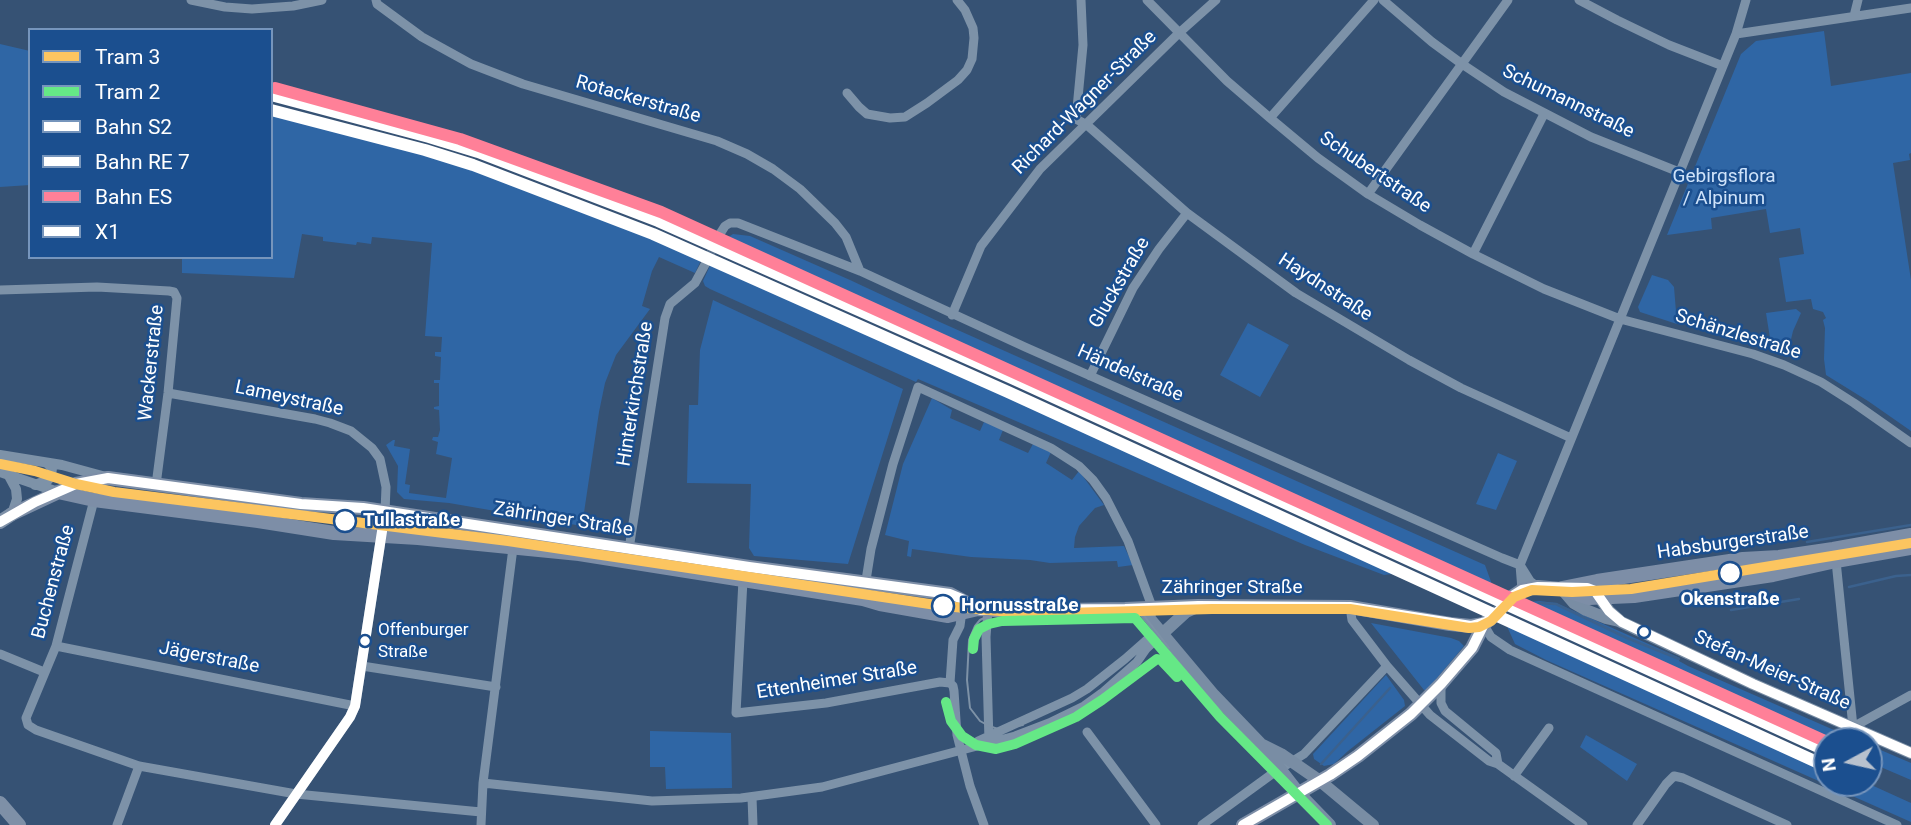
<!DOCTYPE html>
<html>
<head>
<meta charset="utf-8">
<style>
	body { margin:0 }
	#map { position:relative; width:1911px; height:825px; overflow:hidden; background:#365274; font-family:Roboto,sans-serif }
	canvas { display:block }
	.legend { position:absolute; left:28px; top:28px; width:245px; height:231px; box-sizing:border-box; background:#1b4f8f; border:2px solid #7695bc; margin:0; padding:9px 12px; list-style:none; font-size:21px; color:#fff }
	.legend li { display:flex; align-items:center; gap:14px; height:35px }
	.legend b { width:35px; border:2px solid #7695bc }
	.north { position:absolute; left:1813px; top:727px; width:70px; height:70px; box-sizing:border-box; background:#1b4f8f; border:2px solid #7695bc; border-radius:50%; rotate:262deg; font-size:19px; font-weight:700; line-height:28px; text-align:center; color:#fff }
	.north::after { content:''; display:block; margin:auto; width:24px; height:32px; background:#b9c2ce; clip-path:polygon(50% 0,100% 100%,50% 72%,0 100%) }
</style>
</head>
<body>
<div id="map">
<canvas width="1911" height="825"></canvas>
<ul class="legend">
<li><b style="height:9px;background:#fcc560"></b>Tram 3</li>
<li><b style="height:9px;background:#65e886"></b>Tram 2</li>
<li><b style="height:9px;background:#fff"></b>Bahn S2</li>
<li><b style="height:9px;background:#fff"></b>Bahn RE 7</li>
<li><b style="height:9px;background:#ff8098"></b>Bahn ES</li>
<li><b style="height:9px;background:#fff"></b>X1</li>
</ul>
<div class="north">N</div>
</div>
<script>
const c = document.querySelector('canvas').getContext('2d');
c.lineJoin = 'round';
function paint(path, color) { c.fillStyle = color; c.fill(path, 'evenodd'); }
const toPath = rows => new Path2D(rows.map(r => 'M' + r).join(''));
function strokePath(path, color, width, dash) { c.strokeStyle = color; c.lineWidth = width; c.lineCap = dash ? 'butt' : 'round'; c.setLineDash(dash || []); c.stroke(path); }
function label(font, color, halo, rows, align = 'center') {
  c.font = font + ' Roboto,sans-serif'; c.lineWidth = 5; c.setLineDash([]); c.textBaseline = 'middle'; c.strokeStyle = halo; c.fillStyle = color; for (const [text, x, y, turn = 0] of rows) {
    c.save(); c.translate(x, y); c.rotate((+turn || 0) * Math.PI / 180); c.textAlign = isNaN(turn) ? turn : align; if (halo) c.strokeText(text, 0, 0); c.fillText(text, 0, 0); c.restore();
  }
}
const green = toPath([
	[1824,31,1831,86,1911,73,1911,153,1909,154,1910,160,1893,163,1911,280,1911,431,1868,401,1826,375,1824,359,1825,328,1823,320,1826,318,1823,312,1813,309,1811,299,1786,302,1779,258,1804,254,1800,228,1770,233,1766,209,1711,218,1712,229,1667,235,1741,54,1756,41],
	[0,44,30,51,30,185,0,187],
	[271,106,374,131,440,151,528,183,704,254,695,273,659,257,652,271,642,306,650,309,616,355,605,383,599,412,582,526,449,503,404,499,397,492,398,466,386,445,393,440,395,440,394,446,410,449,405,484,410,485,409,493,446,498,452,458,436,454,438,442,432,440,433,437,438,437,440,430,439,410,434,409,434,407,439,406,439,383,434,383,434,380,440,380,441,357,435,356,435,352,441,352,442,337,425,336,432,243,372,237,371,244,357,242,356,245,323,241,323,237,302,234,294,278,182,273,182,257,271,257],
	[733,234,750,236,850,280,942,323,1485,565,1494,590,1490,591,797,276,724,240],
	[713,259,928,355,1406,572,1384,575,1305,545,918,379,916,382,710,289,705,286,703,281],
	[1652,275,1668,280,1674,287,1677,324,1640,312,1638,307],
	[713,300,903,389,848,564,754,556,749,548,751,484,687,483,689,405,698,405,700,350],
	[1796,309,1801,313,1793,331,1788,352,1784,356,1772,351,1766,313],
	[1248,323,1289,345,1260,397,1220,375],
	[932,398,952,410,950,418,980,431,984,422,1003,430,999,440,1028,453,1033,444,1051,452,1046,463,1072,480,1079,471,1104,505,1095,508,1079,526,1075,537,1074,548,1124,546,1133,565,1118,567,1117,561,1050,563,1030,560,971,557,912,549,911,557,907,556,909,541,885,535,903,464],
	[1498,453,1517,461,1496,510,1476,504],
	[1539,601,1556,603,1680,658,1679,661,1688,666,1859,741,1827,741,1827,746,1739,706,1738,703,1712,690,1707,692,1519,603],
	[1508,617,1827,764,1827,783,1867,783,1911,803,1911,822,1546,660,1515,644,1505,622],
	[1371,623,1451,638,1459,641,1464,646,1427,690,1424,690],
	[1386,675,1404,700,1405,706,1348,751,1334,764,1324,766,1314,759,1313,754],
	[650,731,731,733,732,788,666,789,665,767,650,767],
	[1586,735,1637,764,1627,781,1580,747],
	[1869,745,1911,763,1911,780,1876,765,1871,767,1869,765]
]);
const stream = toPath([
	[1807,542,1911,525],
	[1849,587,1896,576,1911,575],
	[1539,603,1556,604,1627,638,1679,659],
	[1731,610,1799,599],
	[1321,764,1390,688]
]);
const minorTunnel = toPath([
	[708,259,718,237]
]);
const primaryTunnel = toPath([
	[1496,614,1510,598]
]);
const minor = toPath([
	[191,0,225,7,252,9,293,6,322,0],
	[376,0,377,4,422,37,471,64,523,84,717,141,747,154,773,169,800,189,835,223,846,237,860,271],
	[1081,0,1083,45,1076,119,1087,125,1187,213,1296,293,1409,360,1461,388,1571,438],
	[1147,0,1227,81,1270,118,1318,158,1368,194,1420,225,1473,254,1544,289,1620,319,1753,354,1784,365,1821,382,1854,403,1911,443],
	[1383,0,1432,42,1462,64,1504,92,1591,137,1679,172],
	[1579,0,1617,20,1669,45,1723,66],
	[1854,16,1858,0],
	[1736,34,1911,8],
	[847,93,859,107,867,114,890,118,905,117,927,103,958,80,967,70,972,59,974,38,973,28,965,10,957,0],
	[1270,118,1374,0],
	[1368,194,1508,0],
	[718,237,725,226,730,223,738,223,860,271,1025,347,1502,558,1520,565],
	[1473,254,1544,114],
	[0,290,97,287,169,291,174,292,177,298,168,393,156,485],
	[952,315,981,246,1040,169,1179,33,1216,0],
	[1090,376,1133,288,1159,249,1187,213],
	[168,393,315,419,330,423,351,431,372,448,380,459,386,487,385,512],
	[94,500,56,646,26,718,28,725,36,730,139,766,296,794,481,812],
	[629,549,665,318,670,304,695,283,708,259],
	[1836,561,1853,727,1911,695],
	[1520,565,1530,581,1538,587],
	[743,580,736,713,826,703,940,682,950,683],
	[1522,590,1520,565,1736,34,1746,0],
	[863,599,871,549,893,464,918,387,1051,448,1079,466,1093,480,1106,498,1128,541,1151,604,1152,613],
	[1350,607,1352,620,1387,666,1430,715,1489,761,1498,764,1583,825],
	[988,610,986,637,989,741],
	[962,611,960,626,953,640,950,683,953,686,954,691,957,735,970,786,984,825],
	[1484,625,1491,637,1510,650,1897,825],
	[56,646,355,706],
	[0,654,44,672],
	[362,666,496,687],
	[1441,686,1441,703,1445,711,1496,753,1498,764],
	[1087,732,1156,825],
	[978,741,1072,698,1087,689,1125,659,1159,629],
	[1514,776,1549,728],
	[483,783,652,801,741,798,822,787,1015,736,1049,723,1084,706,1102,693,1137,662,1146,649,1162,634],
	[752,797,753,825],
	[117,825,139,766],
	[481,825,483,783,513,548],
	[1202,825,1272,774,1304,754,1387,666],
	[1637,825,1666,784,1674,776,1683,778,1787,825]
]);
const tertiary = toPath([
	[0,455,62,465,106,477],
	[0,472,58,492],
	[9,476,16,489,17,499,12,514],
	[35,485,48,480,51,476,52,468,47,463],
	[275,825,350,717,355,706,385,512]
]);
const secondary = toPath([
	[1575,588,1587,588,1595,591,1609,611,1619,620],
	[1562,589,1574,603,1586,610,1606,618,1619,621,1753,684,1911,753],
	[1141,608,1214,695,1260,743,1299,793,1330,825],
	[1162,634,1186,612,1197,607],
	[1263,745,1281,754,1320,781,1373,825]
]);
const primary = toPath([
	[58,492,94,500,258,521,334,533,418,538,579,554,863,599,880,604,948,616,978,609,1010,611,1125,609,1198,606,1350,607,1450,624,1471,626,1484,624,1496,614],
	[12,514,76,484,108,478,301,504,363,508,749,567,950,594,978,609],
	[1562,588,1597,581,1743,559,1779,557,1833,549,1911,535],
	[1510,598,1522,590,1538,587,1561,589,1589,598,1634,596,1773,575,1836,561,1911,548],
	[1243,825,1330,775,1358,756,1411,714,1441,684,1472,648,1484,624]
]);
const trunk = toPath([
	[0,522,12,514],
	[0,803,19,825]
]);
const tram = toPath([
	[1021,608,992,614,980,620,975,626,969,640,967,680,970,708,980,721,989,726,998,729,1023,725],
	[1137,611,1142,613,1169,648]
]);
const bus1 = toPath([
	[0,522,35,502,76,484,108,478,301,504,363,508,749,567,950,594,962,599,970,606,981,610,1125,609,1198,606,1350,607,1471,626,1489,621,1514,595,1522,590,1538,587,1587,588,1595,591,1609,611,1622,622,1753,684,1911,753],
	[275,825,350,717,355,706,385,512],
	[1243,825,1330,775,1358,756,1411,714,1441,684,1472,648,1484,624]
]);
const rail1 = toPath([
	[271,95,429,137,478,152,658,221,1014,379,1827,751]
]);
const rail2 = toPath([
	[271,110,425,150,473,165,653,234,1008,392,1821,764]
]);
const rail3 = toPath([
	[275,88,460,139,661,212,1827,742]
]);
const tram1 = toPath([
	[0,464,35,471,76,484,114,492,508,541,943,606,1000,611,1066,613,1212,609,1350,609,1469,628,1479,627,1491,621,1514,597,1532,590,1572,592,1631,589,1911,543]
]);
const tram2 = toPath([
	[973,649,974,639,979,629,989,624,1002,621,1135,618,1220,717,1327,825],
	[946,702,951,721,962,736,976,745,996,749,1015,744,1076,717,1102,700,1157,659,1161,660,1177,677]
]);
const markers = [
	[345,521,11,"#fff"],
	[1730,573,11,"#fff"],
	[943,606,11,"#fff"],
	[1644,632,6,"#fff"],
	[365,641,6,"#fff"]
];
const busNames = [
	["Offenburger",378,631],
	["Straße",378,653]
];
const streetNames = [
	["Rotackerstraße",638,100,16],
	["Schumannstraße",1568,102,26],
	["Richard-Wagner-Straße",1085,103,-45],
	["Schubertstraße",1375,173,34],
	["Gluckstraße",1120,283,-60],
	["Haydnstraße",1325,288,33],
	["Schänzlestraße",1738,335,17],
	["Wackerstraße",152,363,-84],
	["Händelstraße",1130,374,24],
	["Hinterkirchstraße",636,394,-81],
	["Lameystraße",289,399,12],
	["Zähringer Straße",563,520,9],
	["Habsburgerstraße",1733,543,-8],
	["Buchenstraße",54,582,-75],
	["Zähringer Straße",1232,588],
	["Jägerstraße",209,658,11],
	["Stefan-Meier-Straße",1772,671,24],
	["Ettenheimer Straße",837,681,-9]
];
const parkNames = [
	["Gebirgsflora",1724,177],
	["/ Alpinum",1724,199]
];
const stopNames = [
	["Tullastraße",363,521],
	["Okenstraße",1730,600,"center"],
	["Hornusstraße",961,606]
];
paint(green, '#2f66a5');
strokePath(stream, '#3b618d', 2.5);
strokePath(minorTunnel, '#546c89', 9, [9, 4.5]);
strokePath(primaryTunnel, '#546c89', 14, [14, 7]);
strokePath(minor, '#7d92a8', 9);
strokePath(tertiary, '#7d92a8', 10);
strokePath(secondary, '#798da4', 12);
strokePath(primary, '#7d8ea7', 14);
strokePath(trunk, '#7e90a7', 14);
strokePath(tram, '#7e92a7', 2);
strokePath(bus1, '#fff', 10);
strokePath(rail1, '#fff', 12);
strokePath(rail2, '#fff', 12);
strokePath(rail3, '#ff8098', 12);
strokePath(tram1, '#fcc560', 10);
strokePath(tram2, '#65e886', 10);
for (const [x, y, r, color] of markers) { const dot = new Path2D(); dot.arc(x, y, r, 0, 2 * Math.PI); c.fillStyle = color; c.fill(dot); strokePath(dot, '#1b4f8f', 2.5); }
label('17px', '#fff', '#1b4f8f', busNames, 'left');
label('19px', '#fff', '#1b4f8f', streetNames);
label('19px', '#cfe3fa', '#1b4f8f', parkNames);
label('bold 19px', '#fff', '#1b4f8f', stopNames, 'left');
</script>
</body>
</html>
